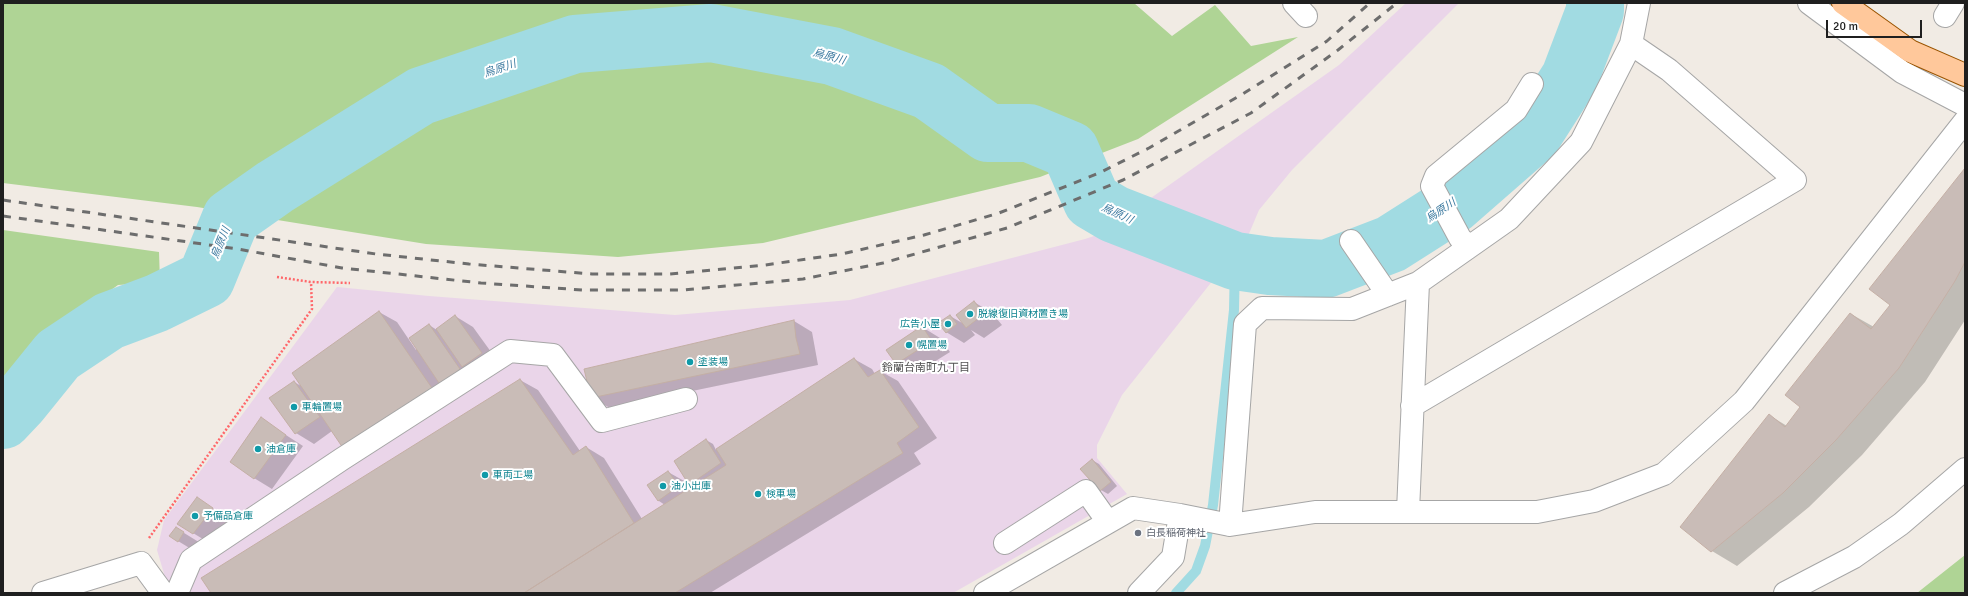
<!DOCTYPE html>
<html>
<head>
<meta charset="utf-8">
<style>
	body { margin:0 }
	#map { position:relative; width:1968px; height:596px; overflow:hidden; background:#f1ebe4; font-family:Signika,sans-serif }
	canvas { display:block }
	.frame { position:absolute; inset:0; border:4px solid #1f1f1f; pointer-events:none }
	.scale { position:absolute; left:1826px; top:20px; width:96px; height:18px; box-sizing:border-box; border:2px solid #1f1f1f; border-top:0; padding-left:5px; font-size:12px; line-height:14px; white-space:nowrap; color:#1f1f1f; -webkit-text-stroke:3px #fff; paint-order:stroke }
</style>
</head>
<body>
<div id="map">
<canvas width="1968" height="596"></canvas>
<div class="frame"></div>
<div class="scale">20 m</div>
</div>
<script>
const c = document.querySelector('canvas').getContext('2d');
c.lineJoin = 'round';
function paint(path, color) { c.fillStyle = color; c.fill(path, 'evenodd'); }
const toPath = rows => new Path2D(rows.map(r => 'M' + r).join(''));
function strokePath(path, color, width, dash) { c.strokeStyle = color; c.lineWidth = width; c.lineCap = dash ? 'butt' : 'round'; c.setLineDash(dash || []); c.stroke(path); }
function label(font, color, halo, rows, align = 'center') {
  c.font = font + ' Signika,"Noto Sans JP",sans-serif'; c.lineWidth = 4; c.setLineDash([]); c.textBaseline = 'middle'; c.strokeStyle = halo; c.fillStyle = color; for (const [text, x, y, turn = 0] of rows) {
    c.save(); c.translate(x, y); c.rotate((+turn || 0) * Math.PI / 180); c.textAlign = isNaN(turn) ? turn : align; if (halo) c.strokeText(text, 0, 0); c.fillText(text, 0, 0); c.restore();
  }
}
const industrial = toPath([
	[1406,3,1459,3,1292,170,1259,210,1248,236,1122,395,1097,445,1097,458,1127,494,953,593,176,593,165,577,157,550,164,520,337,287,429,296,675,315,850,300,1085,239,1100,234,1339,65]
]);
const forest = toPath([
	[3,3,1134,3,1172,36,1215,5,1251,46,1298,37,1138,139,1040,177,763,243,618,257,426,244,197,207,3,183],
	[3,230,159,252,160,282,118,285,56,330,3,402],
	[1965,555,1965,593,1917,593]
]);
const shadow = toPath([
	[1965,170,1965,320,1925,382,1862,455,1809,507,1737,566,1712,551,1769,415,1787,426,1802,407,1851,314,1874,327,1891,305],
	[974,302,992,313,1002,325,984,338,971,330,975,335,964,343,946,332,950,316,964,324],
	[379,312,397,322,416,350,429,325,437,330,455,316,473,327,499,363,454,392,439,383,449,399,332,431,314,444,296,433,294,382,303,387],
	[794,321,812,332,818,365,610,408,592,398],
	[922,327,940,338,950,352,915,374,897,363,887,350],
	[854,359,872,369,875,374,880,371,898,381,937,438,914,453,921,464,710,593,212,593,520,380,538,390,580,451,586,447,604,458,642,519,665,505,659,501,648,485,668,472,686,482,690,489,694,487,690,484,706,440,713,444,716,450],
	[261,419,303,446,272,489,254,478],
	[1092,460,1099,464,1117,486,1108,494,1101,490,1082,469],
	[197,499,231,519,211,544,193,533],
	[176,528,202,544,196,552,178,541]
]);
const stream = toPath([
	[1176,593,1196,571,1205,546,1213,505,1234,310,1235,261]
]);
const river = toPath([
	[3,420,20,402,58,355,109,321,157,303,206,279,231,218,275,187,421,96,575,44,711,33,832,56,929,91,988,133,1029,133,1070,150,1092,201,1114,214,1235,261,1270,266,1326,269,1391,244,1454,204,1533,135,1570,77,1595,11,1595,3]
]);
const building = toPath([
	[1965,168,1965,262,1955,281,1899,368,1836,440,1783,493,1711,552,1680,527,1769,414,1785,427,1800,407,1785,395,1850,313,1871,329,1890,305,1869,289,1965,168],
	[974,301,984,314,966,328,956,315,974,301],
	[379,311,432,388,343,448,292,373,379,311],
	[455,315,482,353,462,367,436,329,455,315],
	[950,315,957,324,946,333,938,323,950,315],
	[794,320,796,338,800,354,591,398,584,369,794,320],
	[429,324,460,369,441,386,409,338,429,324],
	[922,326,932,341,896,364,886,350,922,326],
	[854,358,868,377,880,370,919,427,897,443,903,453,675,593,524,593,726,465,716,449,854,358],
	[520,379,573,455,586,446,634,523,524,593,211,593,201,578,520,379],
	[294,381,320,417,295,434,269,398,294,381],
	[261,417,286,435,254,479,230,462,261,417],
	[706,439,721,463,689,485,674,461,706,439],
	[1092,459,1111,482,1100,491,1080,469,1092,459],
	[668,471,679,486,658,501,647,485,668,471],
	[197,497,213,508,193,534,177,524,197,497],
	[176,527,184,532,178,542,169,536,176,527]
]);
const path = toPath([
	[277,277,311,282,350,283],
	[149,538,312,309,311,282]
]);
const minor = toPath([
	[1294,3,1306,16],
	[1809,3,1902,72,1965,105],
	[1945,16,1953,3],
	[1351,241,1388,295],
	[1469,247,1460,238,1432,186,1436,176,1516,110,1532,84],
	[1412,406,1795,180,1669,70,1631,44],
	[1408,511,1418,283],
	[1230,525,1245,324,1262,308,1352,309,1418,283,1509,219,1581,142,1631,44,1639,3],
	[1005,543,1086,491,1108,522],
	[43,593,141,563,163,593],
	[177,593,191,560,342,459,510,351,553,355,602,421,686,399],
	[985,593,1133,508,1180,515,1230,525,1315,512,1537,512,1594,501,1664,474,1744,401,1965,121],
	[1139,593,1173,557,1180,515],
	[1785,593,1854,557,1901,524,1965,469]
]);
const major = toPath([
	[1843,3,1910,51,1965,75]
]);
const rail = toPath([
	[3,200,376,254,469,264,592,274,669,274,765,265,842,254,924,235,999,213,1099,173,1149,148,1241,95,1327,41,1370,3],
	[3,216,238,249,342,268,481,283,583,290,683,290,803,279,883,263,1007,228,1123,180,1251,113,1338,50,1397,3]
]);
const markers = [
	[970,314,4,"#0f9aa8"],
	[948,324,4,"#0f9aa8"],
	[909,345,4,"#0f9aa8"],
	[690,362,4,"#0f9aa8"],
	[294,407,4,"#0f9aa8"],
	[258,449,4,"#0f9aa8"],
	[485,475,4,"#0f9aa8"],
	[663,486,4,"#0f9aa8"],
	[758,494,4,"#0f9aa8"],
	[195,516,4,"#0f9aa8"],
	[1138,533,4,"#6b7280"]
];
const cultureNames = [
	["脱線復旧資材置き場",978,314],
	["広告小屋",940,324,"right"],
	["幌置場",917,345],
	["塗装場",698,362],
	["車輪置場",302,407],
	["油倉庫",266,449],
	["車両工場",493,475],
	["油小出庫",671,486],
	["検車場",766,494],
	["予備品倉庫",203,516]
];
const worshipNames = [
	["白長稲荷神社",1146,533]
];
const waterNames = [
	["烏原川",829,57,15],
	["烏原川",500,69,-19],
	["烏原川",1441,211,-34],
	["烏原川",1117,214,25],
	["烏原川",221,243,-68]
];
const neighbourhoodNames = [
	["鈴蘭台南町九丁目",926,368]
];
paint(industrial, '#ead5e9');
paint(forest, '#afd495');
paint(shadow, '#0003');
strokePath(stream, '#a1dbe2', 10);
strokePath(river, '#a1dbe2', 58);
paint(building, '#c9bcb7');
strokePath(building, '#c4afa5', 1);
strokePath(minor, '#a6a6a6', 24);
strokePath(major, '#9a5400', 24);
strokePath(path, '#ff676a', 2.5, [2, 2]);
strokePath(minor, '#fff', 22);
strokePath(major, '#ffc89b', 22);
strokePath(rail, '#6d6d6d', 3, [8, 8]);
for (const [x, y, r, color] of markers) { const dot = new Path2D(); dot.arc(x, y, r, 0, 2 * Math.PI); c.fillStyle = color; c.fill(dot); strokePath(dot, '#fff', 1.5); }
label('10px', '#0d838f', '#fff', cultureNames, 'left');
label('10px', '#5b616d', '#fff', worshipNames, 'left');
label('italic 11px', '#3b799f', '#fff', waterNames);
label('11px', '#525252', '#fff', neighbourhoodNames);
</script>
</body>
</html>
